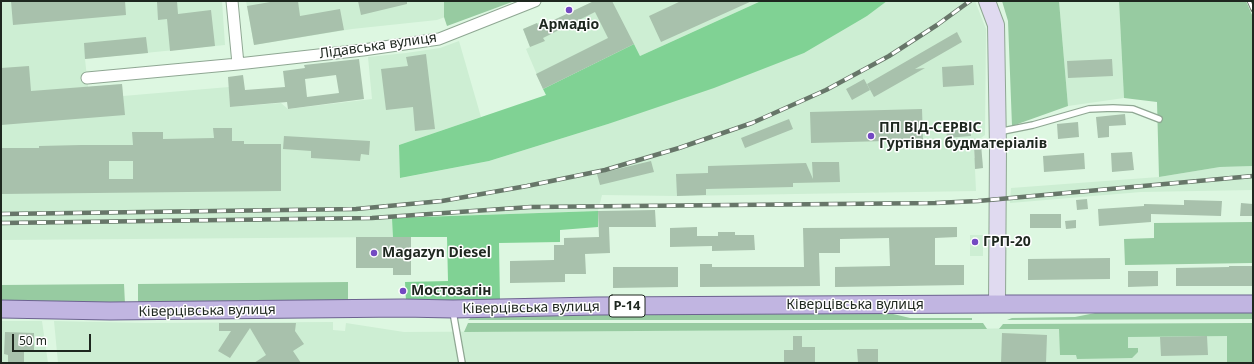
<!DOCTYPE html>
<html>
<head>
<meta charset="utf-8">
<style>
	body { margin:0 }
	#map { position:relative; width:1254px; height:364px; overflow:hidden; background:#ddf7e1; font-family:"Noto Sans",sans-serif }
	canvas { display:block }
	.frame { position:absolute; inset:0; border:2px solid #1e271f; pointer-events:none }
	.scale { position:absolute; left:12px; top:334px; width:79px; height:18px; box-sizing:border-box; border:2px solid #1e271f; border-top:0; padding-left:5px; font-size:12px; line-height:14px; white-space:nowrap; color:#1e271f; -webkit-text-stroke:3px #fff; paint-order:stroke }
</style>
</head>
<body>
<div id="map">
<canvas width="1254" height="364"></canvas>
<div class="frame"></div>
<div class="scale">50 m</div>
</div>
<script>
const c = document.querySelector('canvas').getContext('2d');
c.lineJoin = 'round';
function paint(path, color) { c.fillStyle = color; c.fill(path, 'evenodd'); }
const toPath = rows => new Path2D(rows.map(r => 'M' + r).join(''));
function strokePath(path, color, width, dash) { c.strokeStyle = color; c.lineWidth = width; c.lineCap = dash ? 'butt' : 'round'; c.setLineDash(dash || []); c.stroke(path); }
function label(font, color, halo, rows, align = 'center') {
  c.font = font + ' "Noto Sans",sans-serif'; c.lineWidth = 3; c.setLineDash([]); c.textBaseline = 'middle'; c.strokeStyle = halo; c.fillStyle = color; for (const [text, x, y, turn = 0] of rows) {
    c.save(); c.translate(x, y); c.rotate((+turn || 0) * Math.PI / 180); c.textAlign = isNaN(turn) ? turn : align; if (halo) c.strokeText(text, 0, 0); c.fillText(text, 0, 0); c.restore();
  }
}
const built = toPath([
	[1,1,222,1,225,45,85,59,88,87,122,84,123,96,229,87,230,107,281,103,288,109,372,99,368,57,406,53,440,48,459,41,481,117,399,145,401,178,489,161,608,124,867,16,887,1,975,1,986,29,985,135,974,143,974,158,982,158,983,168,975,169,976,191,677,196,602,195,598,211,393,218,393,237,1,240],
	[246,1,488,1,437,20,352,29,254,45],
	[594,1,761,1,640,56,634,44,543,89,526,49,530,47,523,29,537,23,550,22],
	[1059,1,1119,1,1124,98,1068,106],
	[1253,166,1253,190,1141,192,1010,203,1011,188,1159,177,1220,167],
	[970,235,983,235,983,256,970,256],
	[1,321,42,321,48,363,1,363],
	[54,321,145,323,333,322,333,330,345,331,346,323,404,332,1245,327,1253,363,58,363]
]);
const green = toPath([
	[446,1,511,1,512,2,447,26,444,17,444,2],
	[1002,1,1059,1,1068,106,1012,126,1008,21],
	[1119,1,1246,1,1253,17,1253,166,1220,167,1159,177,1157,102,1124,98],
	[1253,222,1253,263,1125,265,1124,239,1154,238,1154,223],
	[348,282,348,300,138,302,138,284],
	[124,284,125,304,1,303,1,285],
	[889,313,910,318,972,318,972,320,468,320,474,315],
	[1095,313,1253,313,1253,319,1007,320,1012,318,1075,317],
	[468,323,983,323,987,329,464,332],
	[1253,323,1253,363,1227,363,1227,336,1128,337,1128,348,1138,348,1138,352,1132,358,1077,359,1076,355,1060,355,1059,329,999,329,1003,324]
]);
const forest = toPath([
	[761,1,887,1,867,16,804,53,714,88,608,124,489,161,400,178,399,145,546,95,543,89,634,44,640,56],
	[598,211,598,227,560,230,560,242,499,243,500,301,406,301,405,282,448,281,447,237,393,237,392,218]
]);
const building = toPath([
	[11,1,125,1,126,15,13,25],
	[177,1,178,14,211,10,215,46,170,51,167,19,158,20,157,2],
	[276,1,298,1,300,16,340,9,344,30,254,45,247,6],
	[358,1,407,1,407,4,361,15],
	[594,1,612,1,634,44,543,89,536,74,608,38,595,12,543,38,545,41,530,47,523,29,537,23,539,27],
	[681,1,752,1,661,42,649,16],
	[957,32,962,42,915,69,925,68,874,97,867,84],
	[146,37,148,53,85,59,84,43],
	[426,54,435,129,415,131,413,107,386,110,381,69,408,66,406,57],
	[359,59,364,99,288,109,287,102,230,107,228,77,243,75,245,90,285,87,283,71,305,68,304,65],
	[336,75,339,93,307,97,305,79],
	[1112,59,1113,76,1068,78,1067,61],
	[973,65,974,85,943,87,942,67],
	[29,66,31,91,122,84,125,115,1,125,1,68],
	[864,79,870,90,852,100,846,89],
	[922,109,923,140,811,143,810,112],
	[1125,114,1126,125,1109,126,1109,137,1098,138,1096,117],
	[789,119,793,129,745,148,741,138],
	[1078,122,1079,137,1058,139,1057,124],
	[970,124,971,136,947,138,946,126],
	[213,128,232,128,232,141,244,141,244,144,281,144,281,191,1,194,1,148,39,148,39,146,81,145,133,145,132,132,163,132,163,139,214,138],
	[109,161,133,161,133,179,109,179],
	[284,136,370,141,369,155,361,154,360,161,311,158,311,151,283,149],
	[981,144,983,168,975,169,974,145],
	[1132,152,1134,170,1112,172,1111,153],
	[1084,153,1085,169,1044,172,1043,156],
	[651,161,654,172,600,185,597,174],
	[812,162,839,162,840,182,793,183,793,187,706,189,706,195,677,196,676,174,708,173,708,166,806,163,813,179],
	[1087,199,1088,209,1077,210,1076,200],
	[1184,200,1222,201,1221,216,1151,214,1151,222,1099,226,1098,209,1144,206,1144,204,1184,205],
	[1241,203,1253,204,1253,216,1240,216],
	[655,210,656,227,609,227,610,253,585,254,586,274,565,274,565,282,510,283,510,261,554,260,554,245,564,245,564,238,599,237,598,211],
	[1030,214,1061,214,1061,228,1030,228],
	[1076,220,1076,228,1066,229,1065,221],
	[697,227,697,236,718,236,718,232,735,232,735,235,754,235,755,250,712,251,712,246,670,247,670,228],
	[957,227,957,237,935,238,935,265,964,265,964,285,835,287,835,267,890,266,889,238,840,239,840,253,819,253,820,286,700,287,700,264,712,264,712,267,804,267,803,228],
	[356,237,411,237,411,275,393,275,393,268,356,268],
	[1110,258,1110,279,1028,280,1028,259],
	[1229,266,1253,266,1253,286,1176,286,1176,268,1229,267],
	[613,267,678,267,678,287,613,288],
	[1128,271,1158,271,1158,286,1128,287],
	[219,323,296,323,295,331,304,344,293,351,301,363,254,363,266,355,250,328,230,358,218,351,231,331,219,331],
	[5,332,34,333,34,351,24,350,24,363,8,363,8,355,4,354],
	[1002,333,1047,335,1046,363,1001,363],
	[793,336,802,336,802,347,815,347,815,363,784,363,784,350,793,350],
	[1207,336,1208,355,1161,356,1160,337],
	[857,349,878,349,878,363,858,363]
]);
const service = toPath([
	[998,132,1033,125,1089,109,1113,108,1133,109,1159,119],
	[453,312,462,363]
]);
const minor = toPath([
	[232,1,238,64],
	[87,78,238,64,363,50,439,39,535,1]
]);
const secondary = toPath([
	[987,1,996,25,998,148,997,304]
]);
const primary = toPath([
	[1,309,110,311,403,308,453,309,596,306,997,304,1253,304]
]);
const rail = toPath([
	[1249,1,1253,10],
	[1,214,356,209,442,201,527,186,605,170,679,148,752,123,826,90,889,56,937,25,970,1],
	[1,223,372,218,531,207,935,203,978,201,1253,176]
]);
const markers = [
	[569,10,4,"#7349c2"],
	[871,136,4,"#7349c2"],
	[975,242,4,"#7349c2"],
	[374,253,4,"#7349c2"],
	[403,291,4,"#7349c2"]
];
const shields = [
	[627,306,36]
];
const shieldNames = [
	["Р-14",627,306]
];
const poiNames = [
	["Армадіо",569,25,"center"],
	["ПП ВІД-СЕРВІС",879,128],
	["Гуртівня будматеріалів",879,144],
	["ГРП-20",983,242],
	["Magazyn Diesel",382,253],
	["Мостозагін",411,291]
];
const streetNames = [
	["Лідавська вулиця",378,46,-8],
	["Ківерцівська вулиця",855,305],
	["Ківерцівська вулиця",531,308,-1],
	["Ківерцівська вулиця",207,311,-1]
];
paint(built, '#cdeed3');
paint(green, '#97cba1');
paint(forest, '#80d294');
paint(building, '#a8c1ac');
strokePath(service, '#8fa793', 8);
strokePath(minor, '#8fa793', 13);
strokePath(secondary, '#8fa793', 18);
strokePath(primary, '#6d6390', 19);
strokePath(service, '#fff', 5.5);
strokePath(minor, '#fff', 11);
strokePath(secondary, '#e0daf0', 16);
strokePath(primary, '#c1b5e1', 17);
strokePath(rail, '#677669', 4.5);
strokePath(rail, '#fff', 3, [9]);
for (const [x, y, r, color] of markers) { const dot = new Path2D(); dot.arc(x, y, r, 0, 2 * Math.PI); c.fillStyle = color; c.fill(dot); strokePath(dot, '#fff', 1.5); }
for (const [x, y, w] of shields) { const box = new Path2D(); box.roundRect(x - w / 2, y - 11, w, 22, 3); c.fillStyle = '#fff'; c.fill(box); strokePath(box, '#1e271f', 1); }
label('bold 13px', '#1e271f', null, shieldNames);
label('bold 14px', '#1e271f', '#fff', poiNames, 'left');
label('14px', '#1e271f', '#fff', streetNames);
</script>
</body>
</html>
